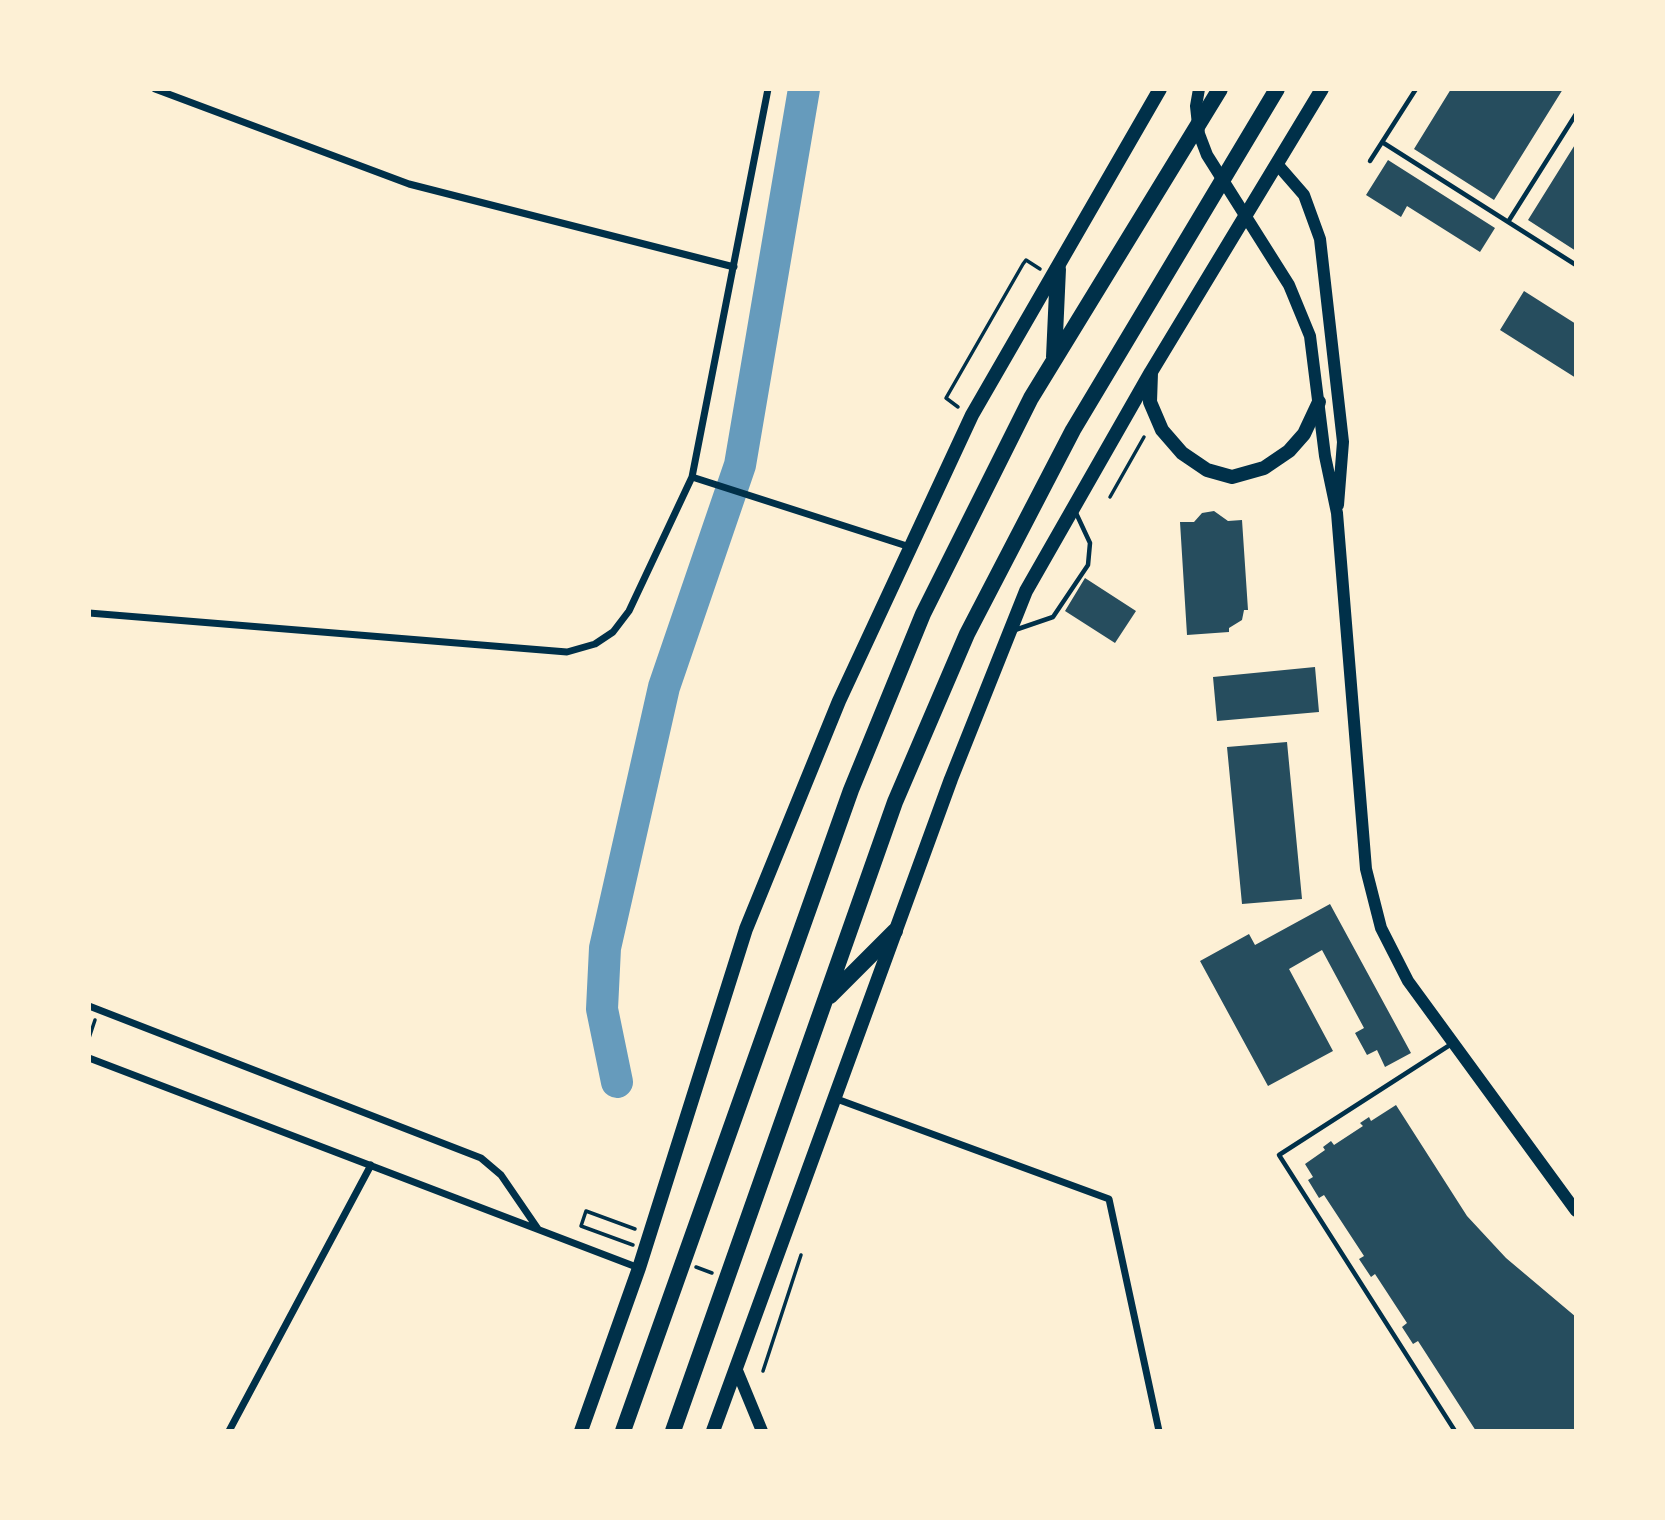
<!DOCTYPE html>
<html>
<head>
<meta charset="utf-8">
<style>
	body { margin:0 }
	#map { position:relative; width:1665px; height:1520px; overflow:hidden; background:#fdf0d5; font-family:Rubik,sans-serif }
	canvas { display:block }
	.frame { position:absolute; inset:0; border:91px solid #fdf0d5; pointer-events:none }
</style>
</head>
<body>
<div id="map">
<canvas width="1665" height="1520"></canvas>
<div class="frame"></div>
</div>
<script>
const c = document.querySelector('canvas').getContext('2d');
c.lineJoin = 'round';
const toPath = rows => new Path2D(rows.map(r => 'M' + r).join(''));
function strokePath(path, color, width, dash) { c.strokeStyle = color; c.lineWidth = width; c.lineCap = dash ? 'butt' : 'round'; c.setLineDash(dash || []); c.stroke(path); }
function paint(path, color) { c.fillStyle = color; c.fill(path, 'evenodd'); }
const river = toPath([
	[617,1082,602,1009,605,948,664,687,740,465,804,89]
]);
const building = toPath([
	[1451,89,1563,89,1494,200,1414,149],
	[1576,143,1576,251,1528,220],
	[1388,160,1495,228,1480,252,1407,206,1401,217,1366,195],
	[1524,291,1576,324,1576,378,1500,330],
	[1214,511,1228,521,1242,520,1248,610,1244,610,1242,620,1229,628,1229,632,1187,635,1180,522,1194,522,1202,513],
	[1085,578,1136,611,1115,643,1065,611],
	[1315,667,1319,712,1217,721,1213,677],
	[1287,742,1302,899,1242,904,1227,747],
	[1330,904,1411,1053,1385,1067,1377,1050,1367,1055,1355,1033,1364,1028,1322,950,1289,969,1333,1051,1268,1086,1200,961,1249,934,1255,945],
	[1396,1105,1467,1216,1506,1258,1576,1317,1576,1431,1476,1431,1418,1341,1413,1344,1402,1327,1407,1323,1375,1274,1371,1277,1359,1259,1364,1256,1324,1195,1319,1198,1308,1180,1313,1177,1305,1164,1325,1150,1323,1147,1331,1141,1334,1145,1363,1126,1360,1123,1369,1117,1371,1121]
]);
const path = toPath([
	[958,407,946,398,1023,264,1026,260,1040,269],
	[1110,497,1144,437],
	[89,1038,95,1020],
	[633,1245,581,1226,586,1211,635,1229],
	[696,1267,712,1273],
	[763,1371,801,1255]
]);
const service = toPath([
	[1382,142,1576,265],
	[1370,161,1416,89],
	[1508,222,1576,114],
	[1015,630,1053,617,1088,565,1090,543,1076,513],
	[1453,1043,1279,1155,1455,1431]
]);
const minor = toPath([
	[155,89,409,184,734,267],
	[692,477,910,547],
	[89,613,567,652,595,644,613,632,629,611,692,477,768,89],
	[89,1006,481,1158,501,1175,538,1229],
	[89,1058,639,1268],
	[834,1098,1109,1199,1159,1431],
	[229,1431,371,1165]
]);
const tertiary = toPath([
	[1199,89,1196,106,1199,134,1207,155,1289,285,1310,336,1325,456,1337,513,1366,869,1381,928,1408,981,1576,1211],
	[1277,164,1304,195,1320,239,1343,442,1338,505],
	[736,1368,762,1431]
]);
const primary = toPath([
	[1151,373,1150,402,1162,430,1182,453,1207,470,1232,477,1264,468,1289,451,1304,434,1319,402],
	[581,1431,639,1268,746,929,839,701,972,415,1160,89],
	[713,1431,951,779,1026,591,1151,372,1322,89]
]);
const trunk = toPath([
	[1054,357,1058,269],
	[830,996,895,931],
	[623,1431,851,790,923,614,1031,398,1220,89],
	[673,1431,895,802,967,634,1073,430,1277,89]
]);
strokePath(river, '#669bbc', 32);
paint(building, '#264d5e');
strokePath(path, '#003049', 3.5);
strokePath(service, '#003049', 4.5);
strokePath(minor, '#003049', 7);
strokePath(tertiary, '#003049', 12);
strokePath(primary, '#003049', 14);
strokePath(trunk, '#003049', 16);
</script>
</body>
</html>
